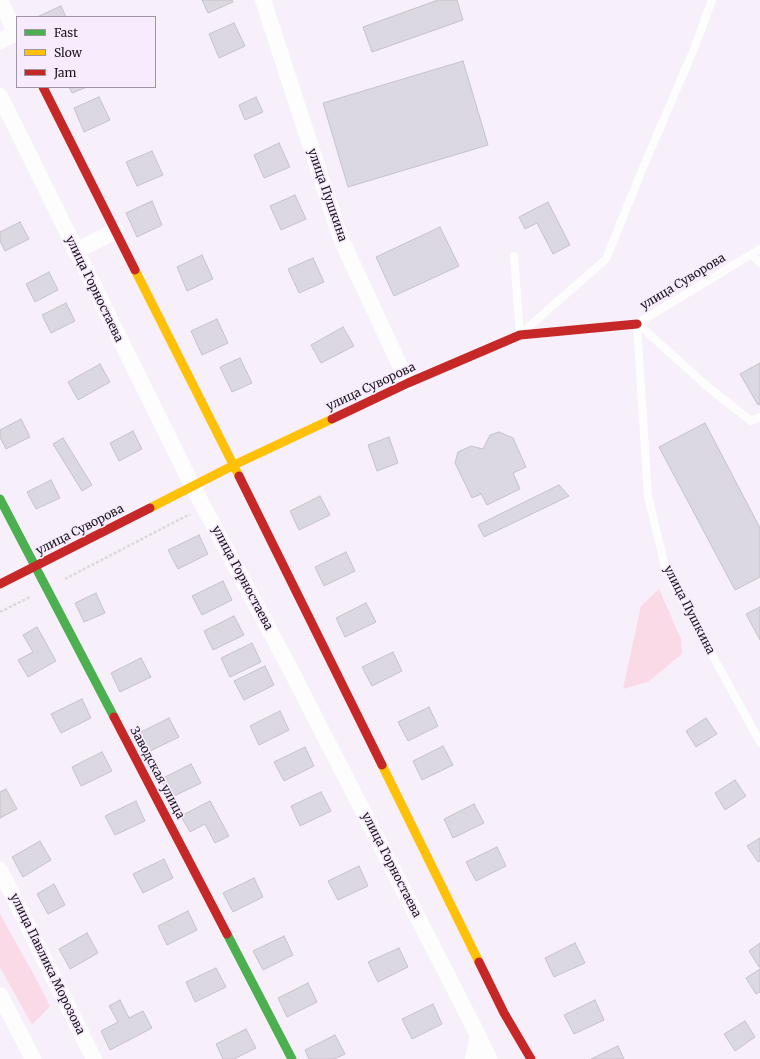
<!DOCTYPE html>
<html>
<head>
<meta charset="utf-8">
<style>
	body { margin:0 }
	#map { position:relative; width:760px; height:1059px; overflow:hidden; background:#f7effa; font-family:Merriweather,serif }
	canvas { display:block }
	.legend { position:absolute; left:16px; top:16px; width:140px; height:72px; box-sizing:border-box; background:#f8ebfe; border:1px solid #9f95a3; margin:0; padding:5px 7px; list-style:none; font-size:12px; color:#19151b }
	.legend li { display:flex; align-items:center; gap:8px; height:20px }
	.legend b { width:20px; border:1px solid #9f95a3 }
</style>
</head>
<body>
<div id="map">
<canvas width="760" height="1059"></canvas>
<ul class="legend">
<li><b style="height:5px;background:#4caf50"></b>Fast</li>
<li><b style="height:5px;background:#ffc107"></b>Slow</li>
<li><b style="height:5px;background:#c62828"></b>Jam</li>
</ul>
</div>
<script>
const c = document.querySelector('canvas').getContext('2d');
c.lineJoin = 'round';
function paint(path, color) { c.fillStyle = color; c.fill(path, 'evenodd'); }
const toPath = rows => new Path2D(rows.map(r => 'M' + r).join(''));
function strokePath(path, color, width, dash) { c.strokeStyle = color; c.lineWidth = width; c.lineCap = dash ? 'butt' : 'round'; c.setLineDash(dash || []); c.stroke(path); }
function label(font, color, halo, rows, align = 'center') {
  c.font = font + ' Merriweather,serif'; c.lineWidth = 3.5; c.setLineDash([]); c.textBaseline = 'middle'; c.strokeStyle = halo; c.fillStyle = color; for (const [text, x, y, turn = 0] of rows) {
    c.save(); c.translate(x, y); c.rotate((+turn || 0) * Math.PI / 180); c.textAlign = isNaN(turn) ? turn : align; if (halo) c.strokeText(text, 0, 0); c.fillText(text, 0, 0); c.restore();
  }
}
const green = toPath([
	[659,589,681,639,682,654,648,682,623,689,641,606],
	[0,914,36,979,50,1006,32,1025,0,967]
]);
const building = toPath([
	[202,0,232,0,233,2,208,13,202,0],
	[438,0,457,0,463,20,372,52,363,27,438,0],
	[61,6,66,17,37,17,61,6],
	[234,23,245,46,219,58,209,34,234,23],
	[463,61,488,145,348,187,323,103,463,61],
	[69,87,87,87,72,93,69,87],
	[99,97,110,120,84,132,74,108,99,97],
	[256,97,263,112,245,120,239,105,256,97],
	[279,143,290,167,264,178,254,155,279,143],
	[152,151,163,175,137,186,126,162,152,151],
	[295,195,306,219,281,230,270,206,295,195],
	[152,201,162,225,137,237,126,213,152,201],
	[548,202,570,245,553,254,537,223,525,229,519,217,548,202],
	[20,222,29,239,5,251,0,241,0,232,20,222],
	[440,227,459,266,394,296,376,257,440,227],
	[202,255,213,279,187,291,177,267,202,255],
	[313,258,324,282,299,293,288,269,313,258],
	[49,272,58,290,35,302,26,284,49,272],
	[66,303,75,321,51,333,42,315,66,303],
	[217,319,228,343,202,355,191,331,217,319],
	[343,327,354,346,321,363,311,345,343,327],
	[240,358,252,383,232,392,220,367,240,358],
	[760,363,760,404,758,405,740,374,760,363],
	[100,364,110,382,78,400,68,382,100,364],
	[21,419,30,437,6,449,0,437,0,430,21,419],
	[705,423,760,528,760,577,735,590,659,447,705,423],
	[133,431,142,449,119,461,110,443,133,431],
	[499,432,513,438,526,467,513,473,520,489,487,505,481,494,472,498,455,463,458,452,471,446,483,449,490,435,499,432],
	[389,437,398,463,377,471,368,445,389,437],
	[63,438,92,485,82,491,53,444,63,438],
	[51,480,60,498,36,509,27,492,51,480],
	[559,485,569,496,484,537,478,525,559,485],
	[320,496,330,515,299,530,290,511,320,496],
	[199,535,208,554,178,569,168,550,199,535],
	[346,552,355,571,324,586,315,567,346,552],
	[223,581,232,600,202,615,192,596,223,581],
	[96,593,105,613,84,622,75,603,96,593],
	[366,603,376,622,345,637,336,618,366,603],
	[760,607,760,640,746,614,760,607],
	[234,616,244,635,213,650,204,631,234,616],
	[37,627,56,661,28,677,18,660,33,652,23,635,37,627],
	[252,643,261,662,230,677,221,658,252,643],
	[393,652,402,671,372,686,362,667,393,652],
	[141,658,151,677,120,692,111,673,141,658],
	[265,666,274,685,244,700,234,681,265,666],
	[82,699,91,718,61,733,51,714,82,699],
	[429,707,438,726,408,741,398,722,429,707],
	[280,711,289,730,259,745,250,726,280,711],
	[169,718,179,737,148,752,139,733,169,718],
	[706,718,717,734,696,747,686,731,706,718],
	[443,746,453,765,422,780,413,761,443,746],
	[305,747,314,766,284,781,274,762,305,747],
	[102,752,112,771,81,786,72,767,102,752],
	[191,764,201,783,170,798,161,779,191,764],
	[735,780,746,796,725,810,715,793,735,780],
	[6,789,17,809,0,818,0,792,6,789],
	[321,792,331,811,300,826,291,806,321,792],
	[136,801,145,821,115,835,105,816,136,801],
	[210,801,229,836,215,843,205,824,190,832,181,816,210,801],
	[474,804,484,823,453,838,444,819,474,804],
	[760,838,760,861,758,862,747,846,760,838],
	[40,841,51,860,23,877,12,857,40,841],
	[497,847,506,866,476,881,466,862,497,847],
	[164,859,173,878,143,893,133,874,164,859],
	[359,866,368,886,338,900,328,881,359,866],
	[254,878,263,897,233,912,223,893,254,878],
	[54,884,65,905,48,914,37,894,54,884],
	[188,911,197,930,167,945,158,926,188,911],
	[87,933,98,953,70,969,59,949,87,933],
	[284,936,293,955,263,970,253,951,284,936],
	[575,943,585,963,554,977,545,958,575,943],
	[760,943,760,967,759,967,749,951,760,943],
	[399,948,408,967,378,982,368,962,399,948],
	[216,968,226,987,195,1002,186,982,216,968],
	[760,969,760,992,756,994,746,978,760,969],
	[308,983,317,1002,287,1017,278,998,308,983],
	[120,1000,129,1018,143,1011,152,1028,110,1050,101,1031,118,1022,109,1006,120,1000],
	[595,1000,604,1020,574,1034,564,1015,595,1000],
	[433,1004,442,1024,412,1039,402,1019,433,1004],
	[745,1021,755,1037,735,1051,724,1034,745,1021],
	[246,1029,256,1048,234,1059,223,1059,216,1044,246,1029],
	[335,1035,345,1054,334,1059,309,1059,305,1050,335,1035],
	[618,1046,624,1059,591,1059,618,1046]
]);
const path = toPath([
	[65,579,190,514],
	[0,612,30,597]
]);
const lane = toPath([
	[752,255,760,263],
	[514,256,520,334],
	[638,323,760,249],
	[638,324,709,388,751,421,760,417],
	[637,325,648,496,666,571,760,742],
	[525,330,606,259,642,170,694,49,712,0]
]);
const street = toPath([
	[263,0,341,239,408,383],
	[0,1,17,35],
	[0,41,16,33],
	[0,96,193,487,287,663,478,1035,473,1059],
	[75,251,116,231],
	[0,870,94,1059],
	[0,995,33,1059],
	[478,1035,489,1059]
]);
const fast = toPath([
	[0,499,114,717],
	[227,934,292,1059]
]);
const slow = toPath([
	[135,270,239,476],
	[150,508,234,465,332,419],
	[382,765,479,962]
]);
const jam = toPath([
	[43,87,135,270],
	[332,419,408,383,520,335,637,324],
	[239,476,382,765],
	[0,584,150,508],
	[114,717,227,934],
	[479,962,504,1013,531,1059]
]);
const streetNames = [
	["улица Пушкина",327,195,71],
	["улица Суворова",683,282,-31],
	["улица Горностаева",94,289,64],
	["улица Суворова",371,387,-25],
	["улица Суворова",80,530,-27],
	["улица Горностаева",242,578,62],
	["улица Пушкина",689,610,63],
	["Заводская улица",157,773,62],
	["улица Горностаева",391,865,63],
	["улица Павлика Морозова",47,964,64]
];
paint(green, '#fbdae8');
paint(building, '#dcd8e1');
strokePath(building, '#c6c1ca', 1);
strokePath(path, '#dbd9db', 2.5, [3, 2]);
strokePath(lane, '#fefdfe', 8);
strokePath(street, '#fefdfe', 16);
strokePath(fast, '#4caf50', 9);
strokePath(slow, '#ffc107', 9);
strokePath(jam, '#c62828', 9);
label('12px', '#19151b', '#f8ebfe', streetNames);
</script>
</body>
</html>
